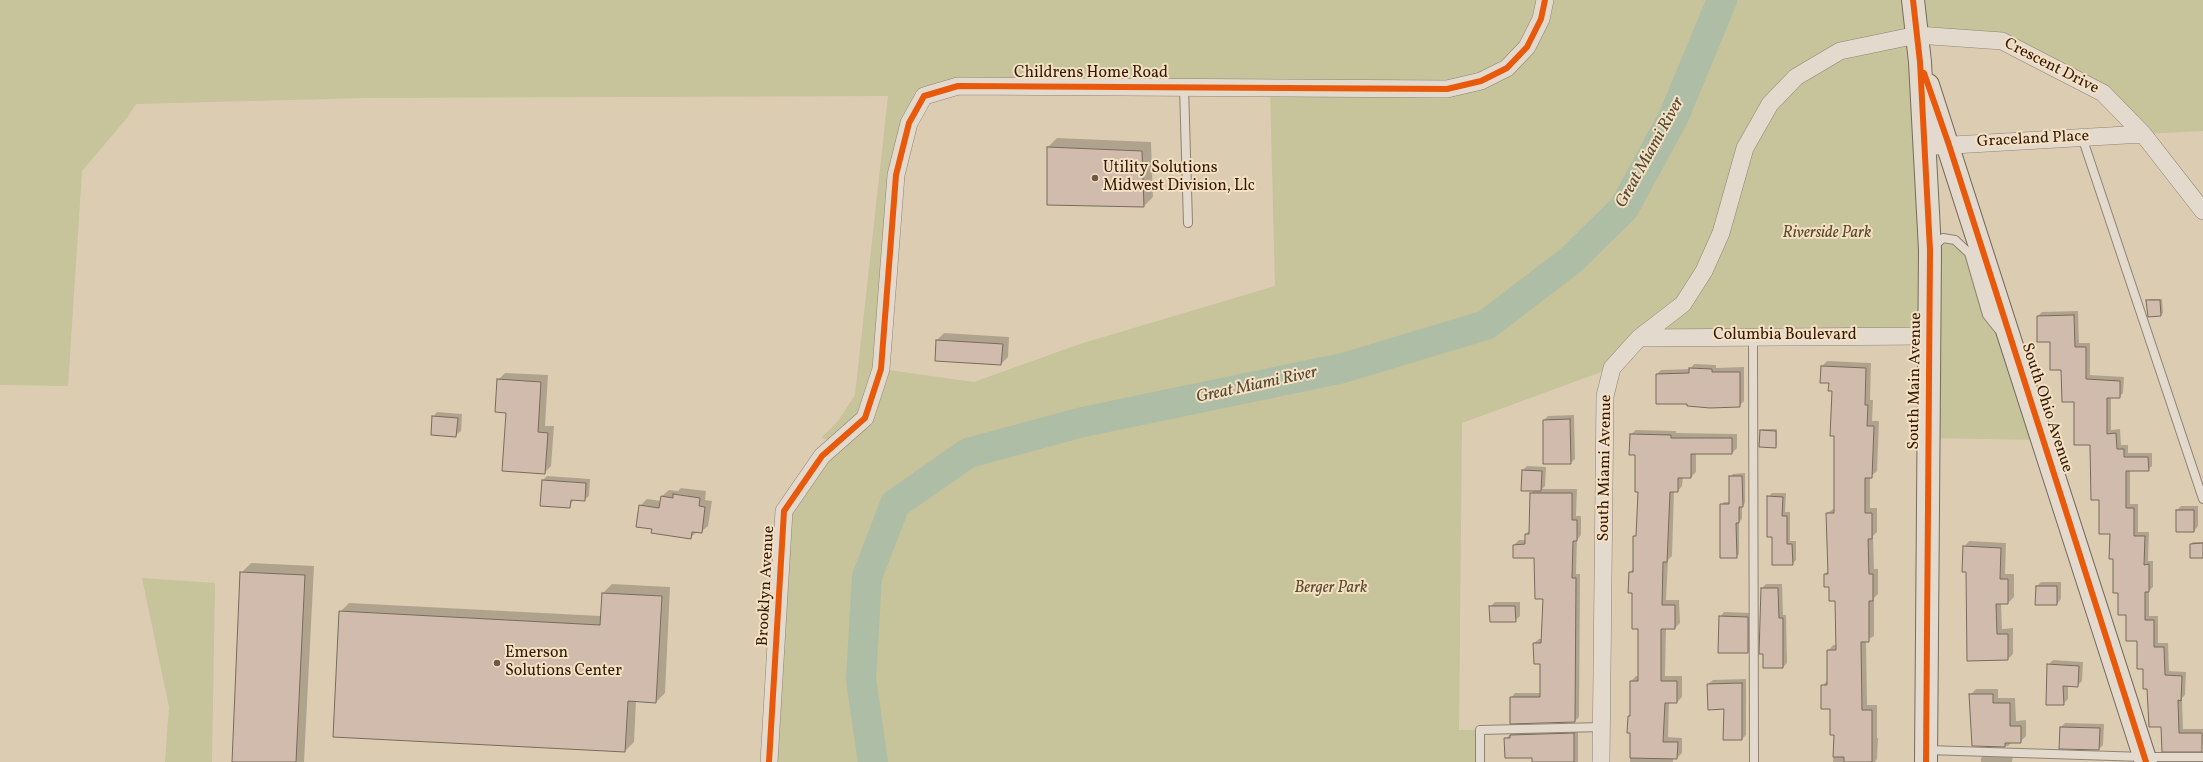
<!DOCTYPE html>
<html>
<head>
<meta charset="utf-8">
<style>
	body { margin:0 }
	canvas { display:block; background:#dcccb2 }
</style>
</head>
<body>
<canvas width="2203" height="762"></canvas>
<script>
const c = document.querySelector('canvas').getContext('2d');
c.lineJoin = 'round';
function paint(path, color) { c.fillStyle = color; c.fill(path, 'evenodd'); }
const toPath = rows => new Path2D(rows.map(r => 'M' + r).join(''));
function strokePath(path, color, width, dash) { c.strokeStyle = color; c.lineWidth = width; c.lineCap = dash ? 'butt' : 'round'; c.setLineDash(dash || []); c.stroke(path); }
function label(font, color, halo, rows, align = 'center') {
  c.font = font + ' Vollkorn,serif'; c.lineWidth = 4; c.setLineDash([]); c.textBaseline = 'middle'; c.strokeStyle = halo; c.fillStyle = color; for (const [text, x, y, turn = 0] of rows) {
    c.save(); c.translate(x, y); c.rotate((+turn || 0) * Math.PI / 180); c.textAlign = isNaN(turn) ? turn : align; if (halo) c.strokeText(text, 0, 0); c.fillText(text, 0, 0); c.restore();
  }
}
const green = toPath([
	[0,0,2203,0,2203,131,2143,134,2103,93,2002,41,1917,35,1930,249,1943,238,1955,240,1969,253,2013,347,2043,440,1928,438,1930,336,1639,338,1612,368,1462,423,1459,730,1480,730,1480,762,769,762,784,511,838,442,821,438,838,421,855,395,888,96,365,98,136,104,127,118,82,171,68,386,0,385],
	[958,86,1270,88,1275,286,1080,344,974,382,881,369,909,123,924,96],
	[142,578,215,583,212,762,165,762,169,707]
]);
const shadow = toPath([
	[1057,138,1151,142,1153,197,1144,206,1048,147],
	[2149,299,2162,299,2163,313,2161,315,2147,301],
	[2078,311,2079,343,2090,343,2090,375,2124,377,2123,393,2119,397,2111,397,2111,430,2120,429,2121,445,2128,445,2128,453,2152,453,2152,466,2148,470,2130,470,2130,504,2138,504,2138,532,2149,532,2148,561,2153,561,2153,587,2149,591,2149,616,2158,616,2158,643,2168,643,2169,671,2186,672,2185,695,2182,698,2183,729,2203,729,2202,750,2162,726,2148,688,2138,640,2119,592,2111,533,2100,499,2091,444,2051,341,2038,316,2042,312],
	[944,333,1009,337,1008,357,1001,364,936,360,937,340],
	[1827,361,1871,363,1870,400,1873,400,1872,421,1879,421,1877,471,1870,477,1870,508,1877,508,1877,532,1873,536,1874,569,1878,569,1878,594,1874,598,1874,636,1866,641,1867,705,1877,705,1877,738,1878,738,1877,759,1875,762,1833,762,1835,734,1831,708,1822,686,1828,680,1828,651,1833,645,1836,645,1836,600,1825,574,1829,570,1827,513,1835,508,1835,435,1833,391,1822,366],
	[1694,364,1716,365,1716,368,1744,367,1744,401,1739,406,1688,403,1657,374,1661,370,1690,369],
	[505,373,548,375,545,426,554,426,551,466,544,473,507,412,498,380],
	[437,412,462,414,461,431,456,435,433,417],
	[1574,415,1575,459,1570,463,1544,420,1548,416],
	[1762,429,1777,429,1777,445,1775,447,1761,431],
	[1636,430,1676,431,1676,433,1737,434,1737,448,1732,453,1696,453,1696,472,1691,477,1683,477,1682,486,1678,491,1674,491,1672,556,1668,560,1666,600,1679,600,1680,623,1675,628,1666,628,1665,676,1682,676,1682,697,1677,702,1669,702,1668,737,1682,738,1682,753,1677,758,1673,758,1673,762,1630,762,1631,732,1629,716,1631,714,1631,681,1636,676,1639,676,1639,628,1630,572,1634,568,1634,537,1638,533,1639,491,1636,454,1631,434],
	[1527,466,1546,467,1545,486,1542,489,1577,489,1576,516,1581,516,1581,535,1577,540,1576,574,1580,574,1579,717,1575,721,1511,698,1515,693,1541,693,1541,663,1534,643,1539,639,1542,639,1544,598,1535,557,1514,545,1519,540,1526,540,1526,534,1530,530,1531,494,1534,490,1523,470],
	[1745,473,1745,503,1742,507,1742,519,1739,522,1739,554,1736,557,1721,505,1724,502,1730,502,1730,477,1733,474],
	[547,476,590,479,589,496,584,500,574,499,569,507,543,480],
	[681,488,706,491,705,500,712,501,708,526,701,532,697,532,690,538,653,528,640,506,647,499,661,501,662,496,669,490,678,491],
	[1772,493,1786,493,1785,512,1790,512,1790,541,1796,541,1796,560,1792,564,1773,536,1768,497],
	[2181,506,2198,506,2198,526,2194,531,2177,510],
	[1969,541,2006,543,2005,574,2014,574,2014,597,2008,603,2001,603,2002,629,2013,628,2013,654,2008,659,1967,571,1964,547],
	[2193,542,2203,542,2203,557,2191,544],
	[251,563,314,566,304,762,233,762,241,573],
	[2041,582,2061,582,2061,599,2057,604,2037,586],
	[612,584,670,587,665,693,656,702,636,701,634,742,625,751,340,612,349,603,601,616,603,593],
	[1766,584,1782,584,1783,615,1786,615,1787,663,1783,667,1762,588],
	[1495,602,1520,602,1520,616,1515,621,1490,607],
	[1724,612,1752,613,1752,648,1748,652,1720,617],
	[2053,660,2083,662,2082,681,2077,686,2068,685,2068,699,2063,704,2048,665],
	[1746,679,1746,735,1742,739,1708,684,1713,680],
	[1976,689,1998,689,1998,698,2015,698,2016,721,2026,720,2026,736,2020,742,2012,742,2008,746,1973,745,1970,695],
	[2065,723,2104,724,2103,745,2099,749,2061,727],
	[1578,729,1578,762,1553,762,1533,757,1505,739,1515,731],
	[1986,753,2013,754,2012,762,1981,762,1981,758]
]);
const river = toPath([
	[873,762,861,679,867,577,895,504,968,453,1083,422,1343,368,1486,325,1571,260,1624,208,1674,116,1722,0]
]);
const building = toPath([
	[1047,147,1142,151,1144,207,1047,205,1047,147],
	[2146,300,2160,300,2161,316,2148,317,2146,300],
	[2074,315,2075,347,2086,347,2086,379,2120,381,2120,398,2107,398,2107,434,2116,433,2117,449,2124,449,2124,457,2148,457,2149,471,2126,471,2126,508,2134,508,2134,536,2145,536,2144,565,2149,564,2149,592,2145,592,2145,620,2154,620,2154,647,2164,647,2165,675,2182,676,2181,701,2178,700,2179,733,2202,733,2202,752,2162,752,2161,727,2149,727,2147,689,2143,689,2143,669,2137,669,2137,641,2126,641,2126,615,2118,615,2118,593,2113,593,2113,559,2109,559,2110,534,2099,534,2099,500,2091,500,2090,445,2074,445,2074,402,2062,402,2061,370,2050,370,2050,342,2037,342,2037,316,2074,315],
	[936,340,1003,344,1001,365,935,361,936,340],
	[1821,366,1866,368,1865,405,1868,405,1867,426,1874,426,1872,478,1865,478,1865,513,1872,513,1872,539,1868,539,1869,574,1873,574,1873,601,1869,601,1869,642,1861,642,1862,710,1872,710,1872,762,1844,762,1844,757,1833,757,1834,735,1830,735,1830,709,1821,709,1821,685,1827,685,1827,650,1836,650,1835,601,1829,601,1829,587,1824,587,1824,574,1828,574,1826,513,1834,513,1834,436,1830,436,1832,391,1828,391,1829,383,1820,383,1821,366],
	[1689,368,1712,369,1712,372,1740,372,1740,407,1710,408,1687,406,1687,404,1656,404,1656,374,1689,373,1689,368],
	[497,379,541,382,538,432,548,433,545,474,502,471,506,413,495,412,497,379],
	[432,416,458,418,456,437,431,435,432,416],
	[1570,419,1571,464,1543,464,1543,420,1570,419],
	[1760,430,1776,431,1776,448,1759,447,1760,430],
	[1630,434,1671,435,1671,438,1732,438,1732,454,1691,454,1691,478,1678,478,1678,492,1670,492,1667,562,1663,562,1662,605,1675,605,1675,629,1661,629,1661,681,1677,681,1677,703,1665,703,1663,742,1678,742,1677,759,1630,758,1630,733,1627,733,1628,716,1630,716,1630,681,1638,681,1638,629,1632,629,1632,593,1628,593,1629,572,1633,572,1633,536,1636,536,1638,492,1635,492,1635,455,1629,455,1630,434],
	[1522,470,1542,471,1541,491,1521,491,1522,470],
	[1729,476,1742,476,1743,507,1739,507,1739,523,1736,523,1737,558,1720,558,1720,504,1729,504,1729,476],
	[542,480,586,483,585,501,571,500,570,508,540,506,542,480],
	[1530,493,1572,493,1572,520,1577,520,1577,541,1573,541,1572,578,1576,578,1575,722,1510,724,1510,697,1540,697,1540,664,1534,664,1533,643,1541,643,1543,599,1535,599,1534,558,1513,558,1513,545,1525,544,1525,534,1529,534,1530,493],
	[673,494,700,498,699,506,705,507,702,533,692,532,691,539,651,533,652,529,636,527,639,505,659,508,661,496,673,498,673,494],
	[1767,496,1783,497,1782,516,1787,516,1787,544,1792,544,1793,565,1772,565,1772,537,1767,537,1767,496],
	[2176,510,2194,510,2194,532,2176,532,2176,510],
	[2203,543,2203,558,2190,558,2190,544,2203,543],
	[1963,546,2001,548,2000,579,2008,579,2008,604,1996,604,1997,634,2008,634,2008,660,1967,661,1966,572,1962,572,1963,546],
	[240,572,305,575,296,762,232,762,240,572],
	[2036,586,2057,586,2057,605,2035,605,2036,586],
	[1761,588,1778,588,1779,618,1783,618,1783,668,1763,668,1763,654,1759,654,1761,588],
	[602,593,662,596,656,703,628,701,625,752,333,737,339,611,600,625,602,593],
	[1489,606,1515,606,1516,622,1490,622,1489,606],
	[1719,616,1748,617,1748,653,1718,653,1719,616],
	[2047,664,2079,666,2078,687,2063,686,2064,705,2046,705,2047,664],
	[1742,683,1742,740,1723,740,1724,709,1708,710,1707,684,1742,683],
	[1969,694,1993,694,1993,703,2010,703,2010,726,2021,726,2021,743,2005,743,2005,747,1972,746,1969,694],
	[2060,727,2100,728,2099,750,2059,749,2060,727],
	[1574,733,1574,762,1532,762,1532,758,1505,758,1504,738,1510,738,1510,735,1574,733]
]);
const lane = toPath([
	[1184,87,1188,223],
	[2082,137,2203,499],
	[1933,247,1943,238,1955,240,1969,253,1987,315,1999,330],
	[1753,336,1754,762],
	[1927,750,2144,757,2203,757],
	[1480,762,1480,730,1602,727]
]);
const street = toPath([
	[1936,146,2143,134],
	[1639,338,1930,336],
	[769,762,784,511,822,456,865,418,881,369,896,175,909,123,924,96,958,86,1447,89,1481,81,1507,68,1527,47,1541,19,1545,0],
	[1601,762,1605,396,1612,368,1639,338,1683,304,1704,271,1721,233,1745,148,1770,104,1796,77,1840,51,1917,35,2002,41,2103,93,2143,134,2203,211]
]);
const secondary = toPath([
	[1913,0,1920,62,1930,250,1926,762],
	[1928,85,2146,762]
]);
const cycleway = toPath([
	[1913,0,1920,62,1930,250,1926,762],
	[1924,73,1949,145,2146,762],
	[769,762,784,511,822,456,865,418,881,369,896,175,909,123,924,96,958,86,1447,89,1481,81,1507,68,1527,47,1541,19,1545,0]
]);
const markers = [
	[1095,178,4,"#6f5844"],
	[497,663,4,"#6f5844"]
];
const streetNames = [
	["Crescent Drive",2051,67,27],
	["Childrens Home Road",1091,74],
	["Graceland Place",2033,140,-3],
	["Columbia Boulevard",1785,336],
	["South Main Avenue",1916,381,-89],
	["South Ohio Avenue",2046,408,72],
	["South Miami Avenue",1606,468,-89],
	["Brooklyn Avenue",767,586,-87]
];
const poiNames = [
	["Utility Solutions",1103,169],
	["Midwest Division, Llc",1103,187],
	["Emerson",505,654],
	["Solutions Center",505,672]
];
const parkNames = [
	["Riverside Park",1827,234],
	["Berger Park",1331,589]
];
const waterNames = [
	["Great Miami River",1651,153,-61],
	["Great Miami River",1257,386,-12]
];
paint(green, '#c7c39a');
paint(shadow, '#0003');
strokePath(river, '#aebda5', 30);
paint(building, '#d1bbac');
strokePath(building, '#786b5c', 1);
strokePath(lane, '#908373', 10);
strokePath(street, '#908373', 18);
strokePath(secondary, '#786b5c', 24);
strokePath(lane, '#e3dacd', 8);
strokePath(street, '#e3dacd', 17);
strokePath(secondary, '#e3dacd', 22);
strokePath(cycleway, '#e8590c', 6);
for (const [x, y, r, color] of markers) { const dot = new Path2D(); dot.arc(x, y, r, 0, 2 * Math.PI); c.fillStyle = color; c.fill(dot); strokePath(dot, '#f4e0c2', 1.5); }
label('16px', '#341908', '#f4e0c2', streetNames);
label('16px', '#341908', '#f4e0c2', poiNames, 'left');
label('italic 16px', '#5b4a2e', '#f4e0c2', parkNames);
label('italic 17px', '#534835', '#f4e0c2', waterNames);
</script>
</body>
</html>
